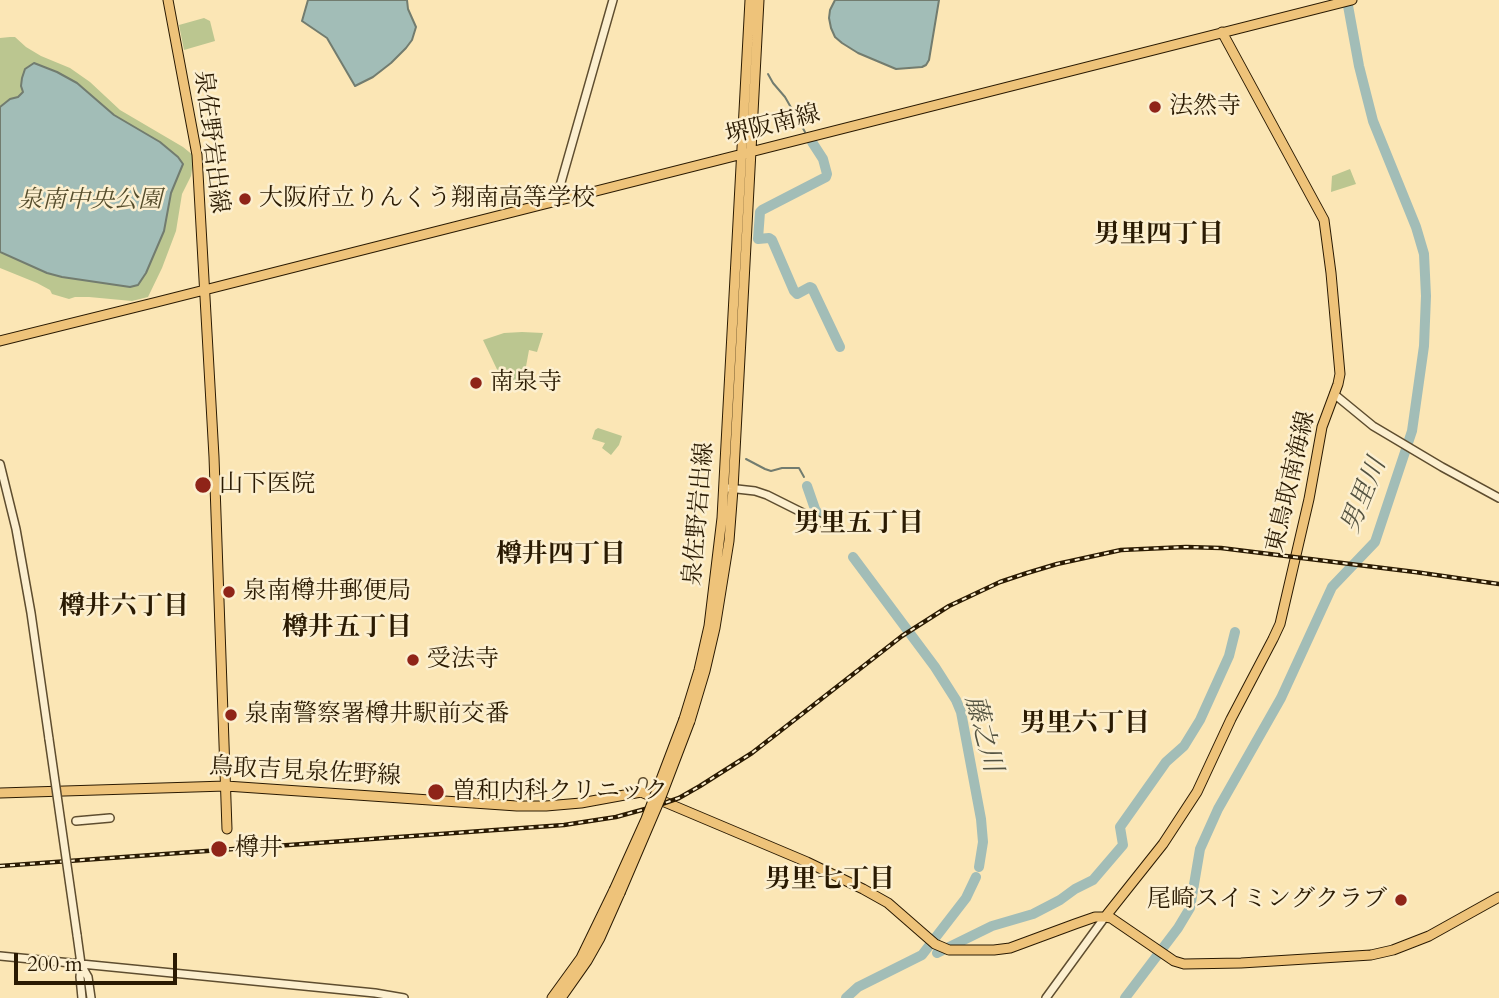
<!DOCTYPE html>
<html>
<head>
<meta charset="utf-8">
<style>
	body { margin:0 }
	#map { position:relative; width:1499px; height:998px; overflow:hidden; background:#fbe6b5; font-family:Cardo,serif }
	canvas { display:block }
	.scale { position:absolute; left:14px; top:953px; width:163px; height:32px; box-sizing:border-box; border:4px solid #2a1a02; border-top:0; padding-left:9px; font-size:21px; line-height:24px; white-space:nowrap; color:#2a1a02; -webkit-text-stroke:5px #fcefcf; paint-order:stroke }
</style>
</head>
<body>
<div id="map">
<canvas width="1499" height="998"></canvas>
<div class="scale">200 m</div>
</div>
<script>
const c = document.querySelector('canvas').getContext('2d');
c.lineJoin = 'round';
function paint(path, color) { c.fillStyle = color; c.fill(path, 'evenodd'); }
const toPath = rows => new Path2D(rows.map(r => 'M' + r).join(''));
function strokePath(path, color, width, dash) { c.strokeStyle = color; c.lineWidth = width; c.lineCap = dash ? 'butt' : 'round'; c.setLineDash(dash || []); c.stroke(path); }
function label(font, color, halo, rows, align = 'center') {
  c.font = font + ' Cardo,"Noto Serif JP",serif'; c.lineWidth = 5; c.setLineDash([]); c.textBaseline = 'middle'; c.strokeStyle = halo; c.fillStyle = color; for (const [text, x, y, turn = 0] of rows) {
    c.save(); c.translate(x, y); c.rotate((+turn || 0) * Math.PI / 180); c.textAlign = isNaN(turn) ? turn : align; if (halo) c.strokeText(text, 0, 0); c.fillText(text, 0, 0); c.restore();
  }
}
const green = toPath([
	[204,18,210,21,215,41,184,50,179,25],
	[10,37,15,37,26,47,41,56,70,68,90,82,120,110,183,147,194,156,191,176,182,194,176,231,162,268,148,297,132,301,89,297,75,297,69,299,52,294,50,290,37,283,0,268,0,38],
	[1350,169,1356,184,1331,192,1332,176],
	[522,332,543,333,537,352,529,350,523,383,511,381,503,382,483,340,504,333],
	[598,428,622,436,619,445,611,455,602,448,605,443,592,439,595,430]
]);
const water = toPath([
	[308,0,407,0,408,9,416,27,412,40,406,48,391,63,373,77,355,86,327,38,302,21,308,0],
	[835,0,939,0,929,60,926,65,922,67,896,69,858,53,842,43,835,37,831,28,829,18,830,10,835,0],
	[34,63,57,72,77,83,114,115,160,142,178,157,183,164,171,193,164,231,146,273,138,285,130,287,62,277,47,273,0,252,0,107,10,99,18,97,23,92,21,86,22,78,25,69,34,63]
]);
const stream = toPath([
	[768,74,773,83,785,97,805,132],
	[746,459,765,469,771,471,782,468,799,468,804,477]
]);
const river = toPath([
	[812,142,823,159,827,174,826,177,762,210,760,212,758,239,769,238,772,240,794,291,797,294,810,287,812,288,840,347],
	[807,486,815,509,819,515],
	[853,557,935,667,956,700,961,712,981,819,983,842,979,867],
	[937,953,992,926,1033,914,1060,900,1075,889,1093,880,1123,845,1120,827,1166,762,1184,746,1200,720,1229,656,1235,632],
	[846,998,858,987,922,955,966,898,976,877],
	[1125,998,1178,928,1190,908,1200,849,1218,809,1281,698,1332,587,1375,542,1412,431,1424,346,1426,296,1424,254,1416,227,1373,121,1359,66,1347,0]
]);
const minor = toPath([
	[556,200,613,0],
	[1334,394,1373,426,1442,467,1499,498],
	[0,464,16,529,31,613,49,739],
	[728,488,755,491,767,495,825,524],
	[641,792,643,782],
	[76,821,110,818],
	[77,935,81,964,80,977,82,998],
	[0,956,375,993,404,998],
	[81,965,88,977,91,998],
	[1046,998,1105,917]
]);
const major = toPath([
	[168,0,197,155,214,457,227,829],
	[0,341,157,302,1352,0],
	[684,719,699,670,709,626,722,518,750,0],
	[690,721,705,671,715,628,729,541,733,489,759,0],
	[0,793,226,786,517,806,546,806,581,803,641,792,807,862,863,889,888,903,935,944,949,950,994,950,1010,948,1075,924,1095,917,1105,917,1111,918,1174,961,1184,964,1241,963,1371,955,1393,950,1429,936,1499,897],
	[1105,917,1163,844,1197,792,1231,719,1273,639,1280,624,1309,499,1322,427,1338,384,1340,374,1331,273,1324,220,1222,32],
	[552,998,581,958,614,890],
	[561,998,587,961,600,938,620,893]
]);
const rail = toPath([
	[0,866,564,825,616,817,656,806,679,798,700,786,752,753,902,636,949,606,1000,582,1027,573,1057,564,1121,550,1186,547,1221,548,1415,572,1499,584]
]);
const minorBridge = toPath([
	[49,739,77,935]
]);
const majorBridge = toPath([
	[614,890,646,819,684,719],
	[620,893,661,797,690,721]
]);
const markers = [
	[1155,107,7,"#8f2418"],
	[245,199,7,"#8f2418"],
	[476,383,7,"#8f2418"],
	[203,485,9,"#8f2418"],
	[229,592,7,"#8f2418"],
	[413,660,7,"#8f2418"],
	[231,715,7,"#8f2418"],
	[436,792,9,"#8f2418"],
	[219,849,9,"#8f2418"],
	[1401,900,7,"#8f2418"]
];
const poiNames = [
	["法然寺",1169,107],
	["大阪府立りんくう翔南高等学校",259,199],
	["南泉寺",490,383],
	["山下医院",219,485],
	["泉南樽井郵便局",243,592],
	["受法寺",427,660],
	["泉南警察署樽井駅前交番",245,715],
	["曽和内科クリニック",452,792],
	["樽井",235,849],
	["尾崎スイミングクラブ",1387,900,"right"]
];
const streetNames = [
	["堺阪南線",773,126,-14],
	["泉佐野岩出線",210,142,83],
	["東鳥取南海線",1292,482,-77],
	["泉佐野岩出線",700,514,-85],
	["鳥取吉見泉佐野線",305,773,3]
];
const parkNames = [
	["泉南中央公園",90,201]
];
const neighbourhoodNames = [
	["男里四丁目",1159,236],
	["男里五丁目",859,525],
	["樽井四丁目",561,556],
	["樽井六丁目",124,608],
	["樽井五丁目",347,629],
	["男里六丁目",1085,725],
	["男里七丁目",830,881]
];
const waterNames = [
	["男里川",1365,496,-68],
	["藤之川",982,734,75]
];
paint(green, '#bbc690');
paint(water, '#a2bdb7');
strokePath(water, '#727c6f', 2);
strokePath(stream, '#727c6f', 2);
strokePath(river, '#a2bdb7', 10);
strokePath(minor, '#5e4d2f', 10);
strokePath(major, '#2a1a02', 11);
strokePath(minor, '#fcefcf', 7);
strokePath(major, '#eec37a', 9);
strokePath(rail, '#2a1a02', 4.5);
strokePath(rail, '#fcefcf', 2, [5]);
strokePath(minorBridge, '#5e4d2f', 10, []);
strokePath(majorBridge, '#2a1a02', 11, []);
strokePath(minorBridge, '#fcefcf', 7);
strokePath(majorBridge, '#eec37a', 9);
for (const [x, y, r, color] of markers) { const dot = new Path2D(); dot.arc(x, y, r, 0, 2 * Math.PI); c.fillStyle = color; c.fill(dot); strokePath(dot, '#fcefcf', 2.5); }
label('24px', '#2a1a02', '#fcefcf', poiNames, 'left');
label('24px', '#2a1a02', '#fcefcf', streetNames);
label('italic 24px', '#564e2d', '#fcefcf', parkNames);
label('bold 26px', '#2a1a02', '#fcefcf', neighbourhoodNames);
label('italic 26px', '#545341', '#fcefcf', waterNames);
</script>
</body>
</html>
